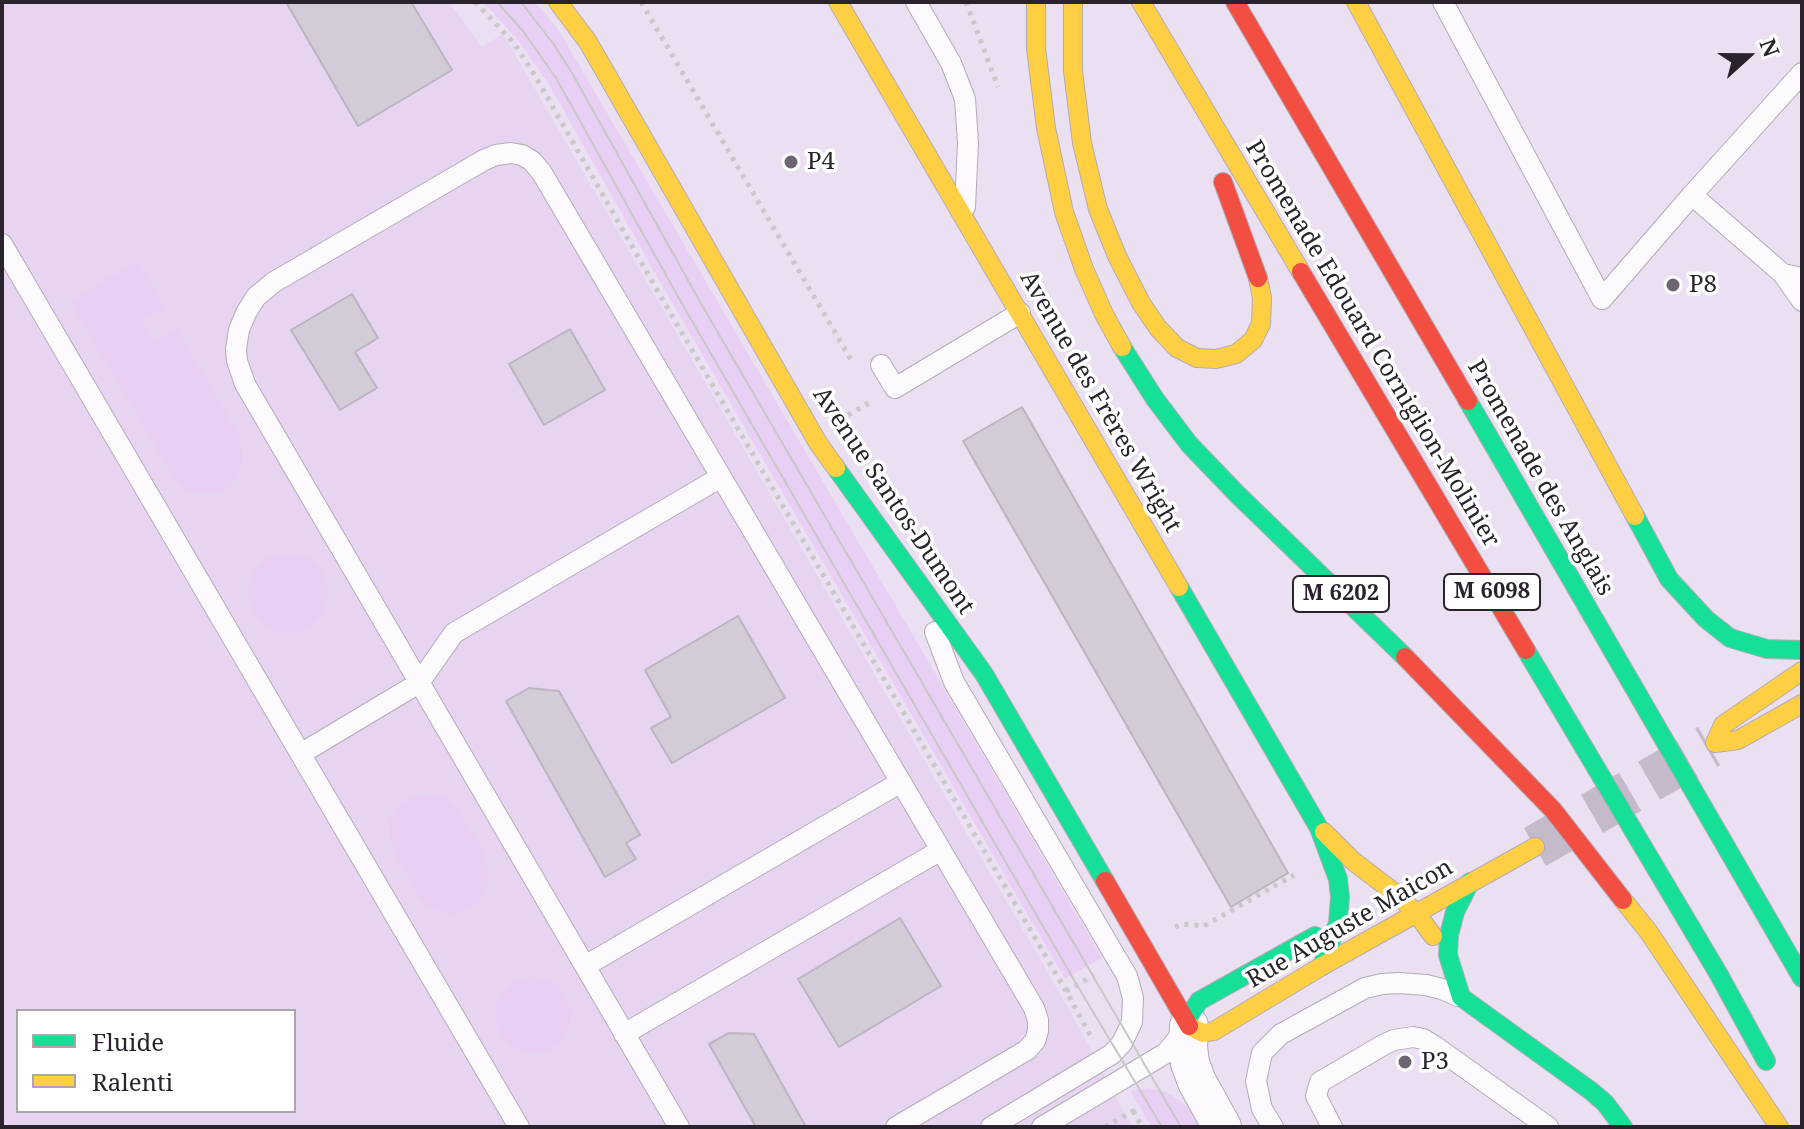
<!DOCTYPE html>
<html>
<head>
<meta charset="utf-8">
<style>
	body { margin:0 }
	#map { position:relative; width:1804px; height:1129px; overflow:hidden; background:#ebe0f1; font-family:"Noto Serif",serif }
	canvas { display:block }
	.frame { position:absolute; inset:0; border:4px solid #2a232e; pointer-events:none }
	.legend { position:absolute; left:16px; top:1009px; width:280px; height:104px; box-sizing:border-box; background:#fff; border:2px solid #aaa7ab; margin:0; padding:10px 14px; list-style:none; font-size:24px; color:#2a232e }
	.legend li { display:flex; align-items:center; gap:16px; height:40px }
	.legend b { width:40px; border:2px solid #aaa7ab }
	.north { position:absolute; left:1708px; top:16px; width:80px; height:80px; -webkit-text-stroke:6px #fff; paint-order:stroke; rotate:69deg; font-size:22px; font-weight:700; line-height:32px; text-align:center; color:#2a232e }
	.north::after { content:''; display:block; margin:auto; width:28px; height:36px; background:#2a232e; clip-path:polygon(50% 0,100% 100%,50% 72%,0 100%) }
</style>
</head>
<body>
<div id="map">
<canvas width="1804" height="1129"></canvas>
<div class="frame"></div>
<ul class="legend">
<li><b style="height:10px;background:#16e098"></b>Fluide</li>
<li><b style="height:10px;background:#ffcf43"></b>Ralenti</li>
</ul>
<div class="north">N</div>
</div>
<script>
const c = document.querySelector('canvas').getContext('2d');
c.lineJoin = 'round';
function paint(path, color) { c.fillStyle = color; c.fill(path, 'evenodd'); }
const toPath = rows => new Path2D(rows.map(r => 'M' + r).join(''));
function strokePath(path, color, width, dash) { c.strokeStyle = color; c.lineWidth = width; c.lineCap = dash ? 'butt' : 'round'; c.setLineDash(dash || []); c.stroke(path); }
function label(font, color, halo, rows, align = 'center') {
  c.font = font + ' "Noto Serif",serif'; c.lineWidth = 7; c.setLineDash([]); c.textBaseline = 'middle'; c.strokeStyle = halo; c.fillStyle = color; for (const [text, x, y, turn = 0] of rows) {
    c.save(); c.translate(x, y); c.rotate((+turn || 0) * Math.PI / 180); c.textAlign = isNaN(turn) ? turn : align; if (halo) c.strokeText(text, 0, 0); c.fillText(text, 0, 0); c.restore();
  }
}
const built = toPath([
	[2,2,449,2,482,47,503,34,1070,1011,1132,1127,2,1127],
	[18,1011,294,1011,294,1111,18,1111]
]);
const green = toPath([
	[483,2,535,2,558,29,1102,958,1065,979,663,287,550,86,518,40],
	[138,261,165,308,142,321,154,342,177,329,239,435,243,460,240,472,234,483,222,490,207,494,196,493,184,488,175,480,70,301],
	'248 593a40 40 0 1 1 80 0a40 40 0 1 1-80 0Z',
	[429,794,441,797,452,804,460,813,485,855,488,866,489,879,485,892,479,902,467,910,453,914,442,913,430,907,420,899,391,846,389,833,390,821,396,809,405,801,416,796],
	'495 1015a38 38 0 1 1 76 0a38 38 0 1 1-76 0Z',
	[1149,1088,1168,1093,1178,1099,1189,1109,1199,1127,1152,1127,1130,1091]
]);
const building = toPath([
	[286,2,411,2,452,70,358,126,286,2],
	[352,294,378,338,355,352,377,388,340,410,291,330,352,294],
	[570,329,605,390,544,425,509,364,570,329],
	[1022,407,1288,873,1231,907,963,441,1022,407],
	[738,616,785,698,672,763,651,728,671,717,645,670,738,616],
	[529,688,559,691,640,835,626,843,636,859,605,877,506,701,529,688],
	[900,918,941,986,839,1047,798,979,900,918],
	[729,1033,754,1034,806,1127,756,1127,709,1044,729,1033]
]);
const secondaryTunnel = toPath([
	[1535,847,1709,746]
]);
const path = toPath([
	[475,2,513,42,534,74,657,290,1066,991],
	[641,2,853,363],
	[966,2,998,87],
	[848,415,874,400],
	[1175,927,1182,924,1204,926,1294,875],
	[1090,1035,1066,991,1094,975],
	[1133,1111,1142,1127],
	[1105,1127,1133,1111,1130,1107]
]);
const lane = toPath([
	[916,2,951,63,965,99,968,143,965,207],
	[1443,2,1602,299,1692,195,1783,274],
	[1692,195,1802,73],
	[2,244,519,1127],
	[1802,278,1783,274,1802,301],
	[881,365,895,388,1020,313],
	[935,632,954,682,1127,976,1133,998,1132,1022,1122,1043,1112,1054,991,1127],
	[302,753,419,683,454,633,721,477],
	[585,966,901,782],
	[624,1034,941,850],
	[679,1127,245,384,237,361,236,349,239,330,246,313,256,297,274,282,484,160,496,155,511,153,522,155,532,161,542,173,1034,1008,1038,1020,1038,1031,1035,1041,1027,1050,896,1127],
	[1042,1127,1166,1053,1186,1029],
	[1273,1127,1262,1109,1256,1081,1262,1053,1281,1034,1365,988,1382,984,1399,983,1426,985,1442,989,1458,996],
	[1332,1127,1316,1096,1320,1082,1385,1044,1394,1040,1413,1037,1423,1039,1433,1045,1548,1127]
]);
const street = toPath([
	[1189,1026,1188,1047,1190,1063,1197,1082,1222,1127]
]);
const fast = toPath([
	[1122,347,1155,399,1189,444,1236,493,1405,657],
	[1468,401,1802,978],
	[836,468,984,674,1105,881],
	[1635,516,1669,579,1706,619,1730,638,1767,649,1802,650],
	[1179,587,1319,828,1338,879,1340,897,1338,923,1322,966],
	[1526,650,1718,973,1766,1061],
	[1470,882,1455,912,1449,935,1448,955,1461,997,1591,1091,1605,1103,1623,1127],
	[1189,1026,1189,1017,1199,1001,1315,936]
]);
const slow = toPath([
	[558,2,588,42,818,443,836,468],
	[838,2,1179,587],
	[1036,2,1036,48,1046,128,1064,212,1084,269,1104,314,1122,347],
	[1073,2,1073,71,1082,143,1098,209,1117,256,1141,303,1158,328,1177,348,1197,358,1216,359,1236,354,1253,340,1261,324,1262,298,1258,278],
	[1141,2,1301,272],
	[1356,2,1635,516],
	[1802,671,1723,725,1715,743,1738,740,1802,704],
	[1324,832,1353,861,1399,896,1417,914,1433,936],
	[1623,900,1648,931,1779,1127],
	[1189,1026,1203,1033,1214,1031,1322,966,1535,847]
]);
const jam = toPath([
	[1235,2,1468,401],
	[1223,182,1258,278],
	[1301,272,1526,650],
	[1405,657,1553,810,1623,900],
	[1105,881,1189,1026]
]);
const tram = toPath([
	[497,2,523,31,556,78,681,302,1077,985,1162,1127],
	[521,2,555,46,572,73,703,307,1181,1127]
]);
const markers = [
	[791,162,8,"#6e6572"],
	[1673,285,8,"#6e6572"],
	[1405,1062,8,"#6e6572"]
];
const shields = [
	[1492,592,96],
	[1341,594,96]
];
const shieldNames = [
	["M 6098",1492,592],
	["M 6202",1341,594]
];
const poiNames = [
	["P4",807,162],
	["P8",1689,285],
	["P3",1421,1062]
];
const streetNames = [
	["Promenade Edouard Corniglion-Molinier",1372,344,59],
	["Avenue des Frères Wright",1100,402,60],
	["Promenade des Anglais",1540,478,60],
	["Avenue Santos-Dumont",893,501,56],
	["Rue Auguste Maicon",1350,924,-30]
];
paint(built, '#e6d4f0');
paint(green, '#e8d0f5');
paint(building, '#d3cbd8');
strokePath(building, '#bcb4c1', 2);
strokePath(secondaryTunnel, '#c4baca', 44, [44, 22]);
strokePath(lane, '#b3abb8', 22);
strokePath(street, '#b3abb8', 40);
strokePath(fast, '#b3abb8', 20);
strokePath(slow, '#b3abb8', 20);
strokePath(jam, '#b3abb8', 20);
strokePath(path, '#cac7cd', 5, [4, 6]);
strokePath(lane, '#fcfafd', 20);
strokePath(street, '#fcfafd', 38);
strokePath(fast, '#16e098', 18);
strokePath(slow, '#ffcf43', 18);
strokePath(jam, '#f24e42', 18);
strokePath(tram, '#c9c6cb', 2);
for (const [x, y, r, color] of markers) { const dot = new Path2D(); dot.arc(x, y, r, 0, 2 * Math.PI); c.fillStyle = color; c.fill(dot); strokePath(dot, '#fff', 3); }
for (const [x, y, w] of shields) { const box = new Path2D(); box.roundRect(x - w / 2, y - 18, w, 36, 6); c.fillStyle = '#fff'; c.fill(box); strokePath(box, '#2a232e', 2); }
label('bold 22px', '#2a232e', null, shieldNames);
label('24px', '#2a232e', '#fff', poiNames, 'left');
label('24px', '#2a232e', '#fff', streetNames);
</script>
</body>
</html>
